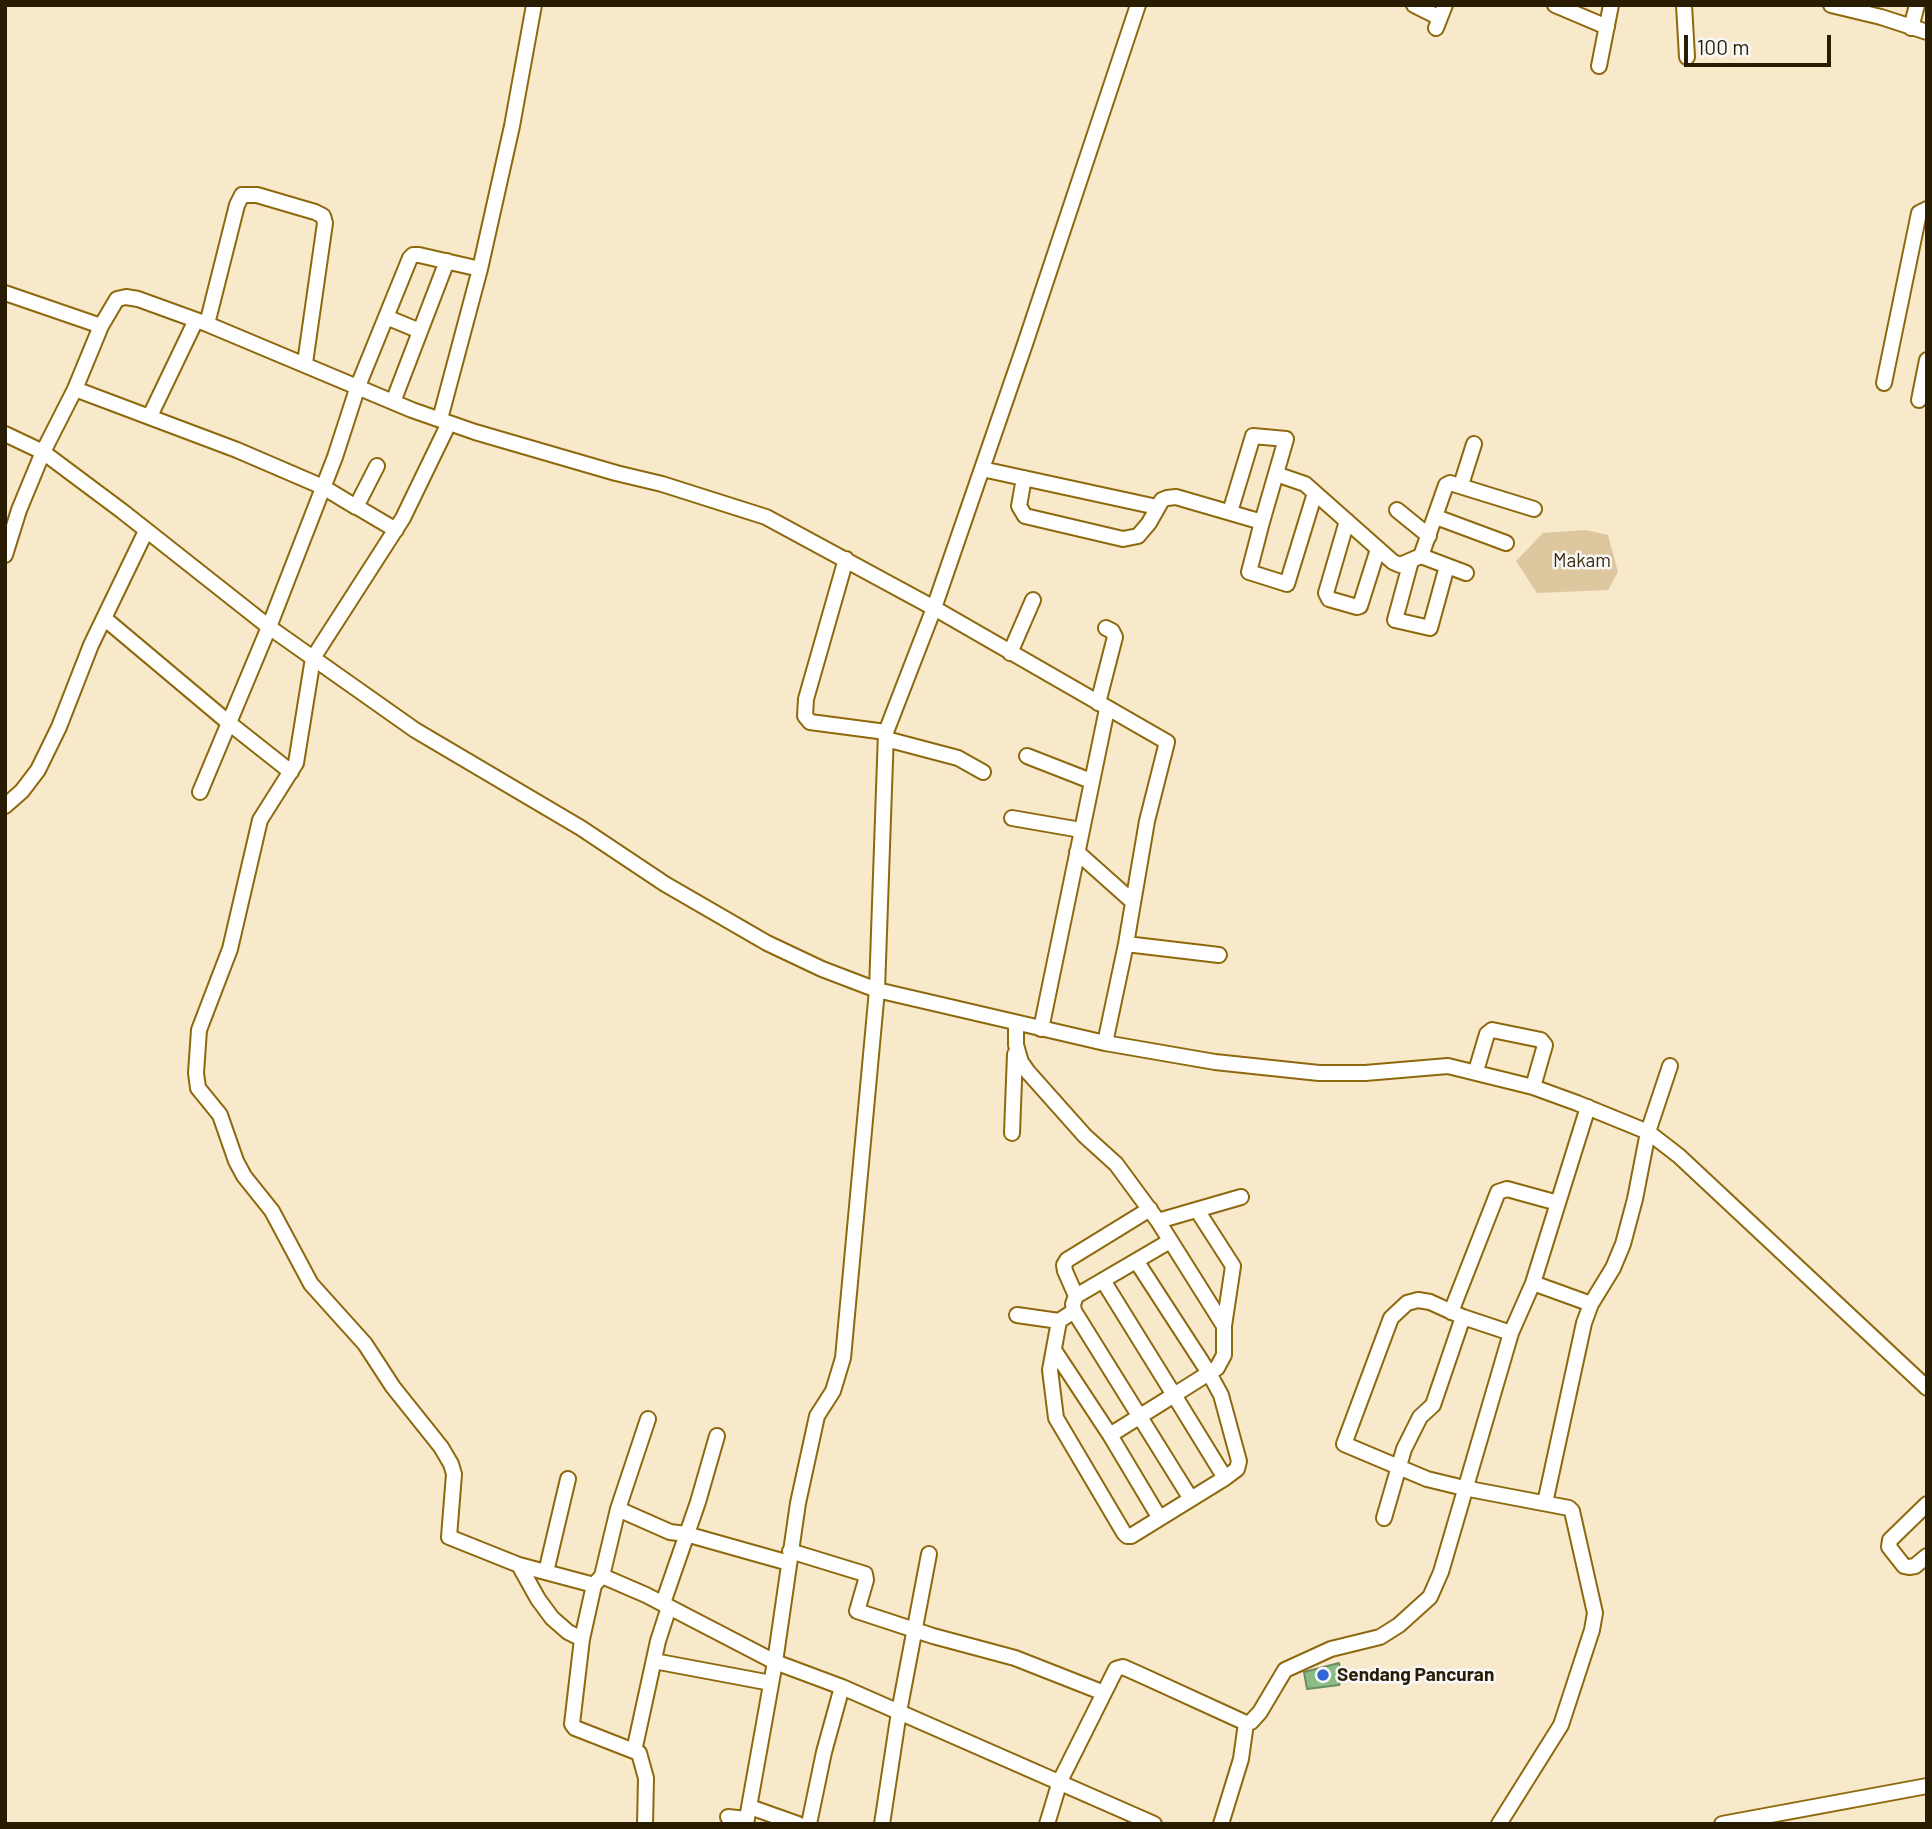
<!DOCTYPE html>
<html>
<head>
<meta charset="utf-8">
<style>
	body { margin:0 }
	#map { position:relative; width:1932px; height:1829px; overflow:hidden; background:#f9e9cb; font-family:Barlow,sans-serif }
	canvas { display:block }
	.frame { position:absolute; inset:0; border:7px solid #281c03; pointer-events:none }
	.scale { position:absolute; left:1684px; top:35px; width:147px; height:32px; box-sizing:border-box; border:4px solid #281c03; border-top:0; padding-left:9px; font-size:21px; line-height:24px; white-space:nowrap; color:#281c03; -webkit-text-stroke:5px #f8f8f8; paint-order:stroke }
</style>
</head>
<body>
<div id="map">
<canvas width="1932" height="1829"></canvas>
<div class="frame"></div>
<div class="scale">100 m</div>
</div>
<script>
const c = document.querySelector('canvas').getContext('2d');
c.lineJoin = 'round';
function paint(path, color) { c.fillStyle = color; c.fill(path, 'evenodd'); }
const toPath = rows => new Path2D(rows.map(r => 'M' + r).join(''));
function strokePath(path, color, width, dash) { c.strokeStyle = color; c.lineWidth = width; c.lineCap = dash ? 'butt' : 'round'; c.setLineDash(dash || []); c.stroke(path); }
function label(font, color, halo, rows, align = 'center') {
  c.font = font + ' Barlow,sans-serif'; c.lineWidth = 5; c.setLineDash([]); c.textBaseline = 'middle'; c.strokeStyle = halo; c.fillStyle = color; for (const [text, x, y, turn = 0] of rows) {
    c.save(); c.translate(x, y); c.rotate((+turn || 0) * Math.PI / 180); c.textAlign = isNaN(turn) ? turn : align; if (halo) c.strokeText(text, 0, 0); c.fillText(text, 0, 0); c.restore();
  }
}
const green = toPath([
	[1586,530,1608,535,1618,572,1608,590,1537,593,1516,561,1543,533]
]);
const water = toPath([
	[1339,1663,1342,1678,1339,1685,1307,1689,1304,1672,1339,1663]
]);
const minor = toPath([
	[1414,5,1440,18],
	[1555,5,1607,27],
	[1684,5,1687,57],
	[1831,5,1881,17,1927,32],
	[1436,28,1445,5],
	[1911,28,1917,5],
	[1599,66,1611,5],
	[5,293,101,326],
	[386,317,420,331],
	[207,324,237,205,242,195,257,195,315,212,323,216,325,223,305,363],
	[1884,383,1919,213,1927,209],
	[75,389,237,450,323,487,356,507,377,466],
	[1919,400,1927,360],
	[393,402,447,261],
	[150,416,196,320],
	[440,419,480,269,512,126,534,5],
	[449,423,403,518,313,658,296,763,260,820,230,949,199,1030,196,1073,198,1088,220,1115,236,1161,244,1176,272,1211,311,1284,365,1344,393,1387,441,1447,451,1464,454,1474,449,1537,519,1565,594,1585,602,1576,618,1509,648,1419],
	[5,434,43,452,122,511,269,627,415,730,581,828,665,884,767,943,822,969,877,990,1105,1043,1215,1062,1319,1073,1365,1073,1448,1066,1533,1087,1577,1103,1648,1132,1679,1156,1927,1388],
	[982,469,1157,507],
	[1276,474,1305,484,1393,562,1400,565,1421,556,1446,485,1450,483,1534,509],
	[1024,478,1019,506,1025,516,1123,539,1138,536,1149,523,1162,500,1167,498,1176,497,1262,522,1286,439,1253,436,1230,512],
	[1461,485,1474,444],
	[357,507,396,530],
	[1397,510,1429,536],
	[1436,517,1506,543],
	[1347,521,1326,593,1329,599,1357,607,1360,606,1378,549],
	[1262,522,1249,572,1287,584,1315,493],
	[5,555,19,510,43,452,75,389,101,326,117,299,126,297,138,299,207,324,412,410,475,432,616,473,662,484,766,517,934,608,1167,742,1147,821,1126,944,1105,1043],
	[1421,556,1466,573],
	[846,559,806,699,805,716,810,722,886,732],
	[1411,561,1395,620,1430,628,1447,566],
	[104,618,229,723,291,772],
	[1010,653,1033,600],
	[1098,703,1115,637,1112,631,1106,628],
	[886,739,958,758,983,772],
	[1027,756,1091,781],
	[200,792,269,627,335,457,358,386,410,258,413,255,419,255,480,269],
	[5,806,22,791,38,770,59,727,91,645,146,531],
	[1012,818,1081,830],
	[1077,852,1133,902],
	[1126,944,1219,955],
	[1016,1023,1016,1045,1021,1062,1028,1072,1085,1136,1116,1164,1158,1221,1224,1326],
	[1041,1029,1107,709],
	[1476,1071,1487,1034,1492,1030,1541,1040,1545,1045,1533,1087],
	[1012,1133,1015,1054],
	[1158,1221,1241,1197],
	[1170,1241,1076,1296,1073,1304,1074,1311,1059,1321,1050,1370,1056,1418,1124,1533,1127,1536,1131,1536,1225,1478,1174,1395,1217,1368,1224,1355,1224,1326,1233,1266,1197,1210],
	[1137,1262,1209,1373,1221,1395,1239,1461,1237,1469,1225,1478],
	[1104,1282,1174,1395,1110,1435],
	[1533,1283,1591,1304],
	[1076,1296,1065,1271,1064,1265,1067,1260,1150,1209],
	[1074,1311,1191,1499],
	[1451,1312,1498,1192,1507,1189,1558,1203],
	[1017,1315,1059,1321],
	[1054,1350,1110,1435,1159,1517],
	[1545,1503,1584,1323,1591,1304,1613,1268,1623,1244,1635,1199,1648,1132,1670,1066],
	[1927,1504,1890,1540,1889,1547,1904,1566,1909,1567,1915,1566,1927,1556],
	[618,1509,670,1532,686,1534,789,1563],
	[1384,1518,1404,1449,1420,1417,1433,1405,1463,1317],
	[790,1551,865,1574,866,1580,857,1611,933,1636,1015,1658,1104,1693],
	[519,1565,538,1599,552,1618,568,1632,582,1639],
	[546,1572,568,1479],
	[602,1576,646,1595,775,1662,842,1687,1154,1824],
	[594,1585,582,1639,572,1724,575,1728,639,1753,646,1778,645,1824],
	[663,1603,698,1502,717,1436],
	[654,1661,771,1683],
	[634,1751,658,1641,669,1607],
	[750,1807,798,1824],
	[728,1817,747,1819],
	[746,1824,775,1662,798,1503,817,1416,833,1391,843,1358,877,990,886,732,934,608,1025,344,1138,5],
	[809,1824,824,1752,842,1687],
	[882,1824,899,1712,929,1554],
	[1047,1824,1060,1781,1116,1669,1123,1667,1141,1675,1246,1723],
	[1221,1824,1241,1759,1246,1723,1251,1722,1260,1712,1285,1670,1331,1649,1380,1637,1399,1625,1430,1597,1441,1572,1511,1333,1533,1283,1588,1107],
	[1499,1824,1561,1725,1592,1630,1595,1613,1572,1511,1569,1508,1464,1488,1427,1479,1344,1444,1391,1318,1407,1303,1418,1300,1430,1302,1463,1317,1511,1333],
	[1722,1824,1927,1786]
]);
const markers = [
	[1323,1675,7,"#3267d6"]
];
const parkNames = [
	["Makam",1582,561]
];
const poiNames = [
	["Sendang Pancuran",1337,1675]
];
paint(green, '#ddc79f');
paint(water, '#8abd86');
strokePath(water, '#6d8d5f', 2);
strokePath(minor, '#8e680c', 18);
strokePath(minor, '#fff', 14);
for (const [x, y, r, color] of markers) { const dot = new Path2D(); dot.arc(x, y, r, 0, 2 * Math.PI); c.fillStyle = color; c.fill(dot); strokePath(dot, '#f8f8f8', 2.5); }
label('19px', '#392a0b', '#f8f8f8', parkNames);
label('bold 19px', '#281c03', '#f8f8f8', poiNames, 'left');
</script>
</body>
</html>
